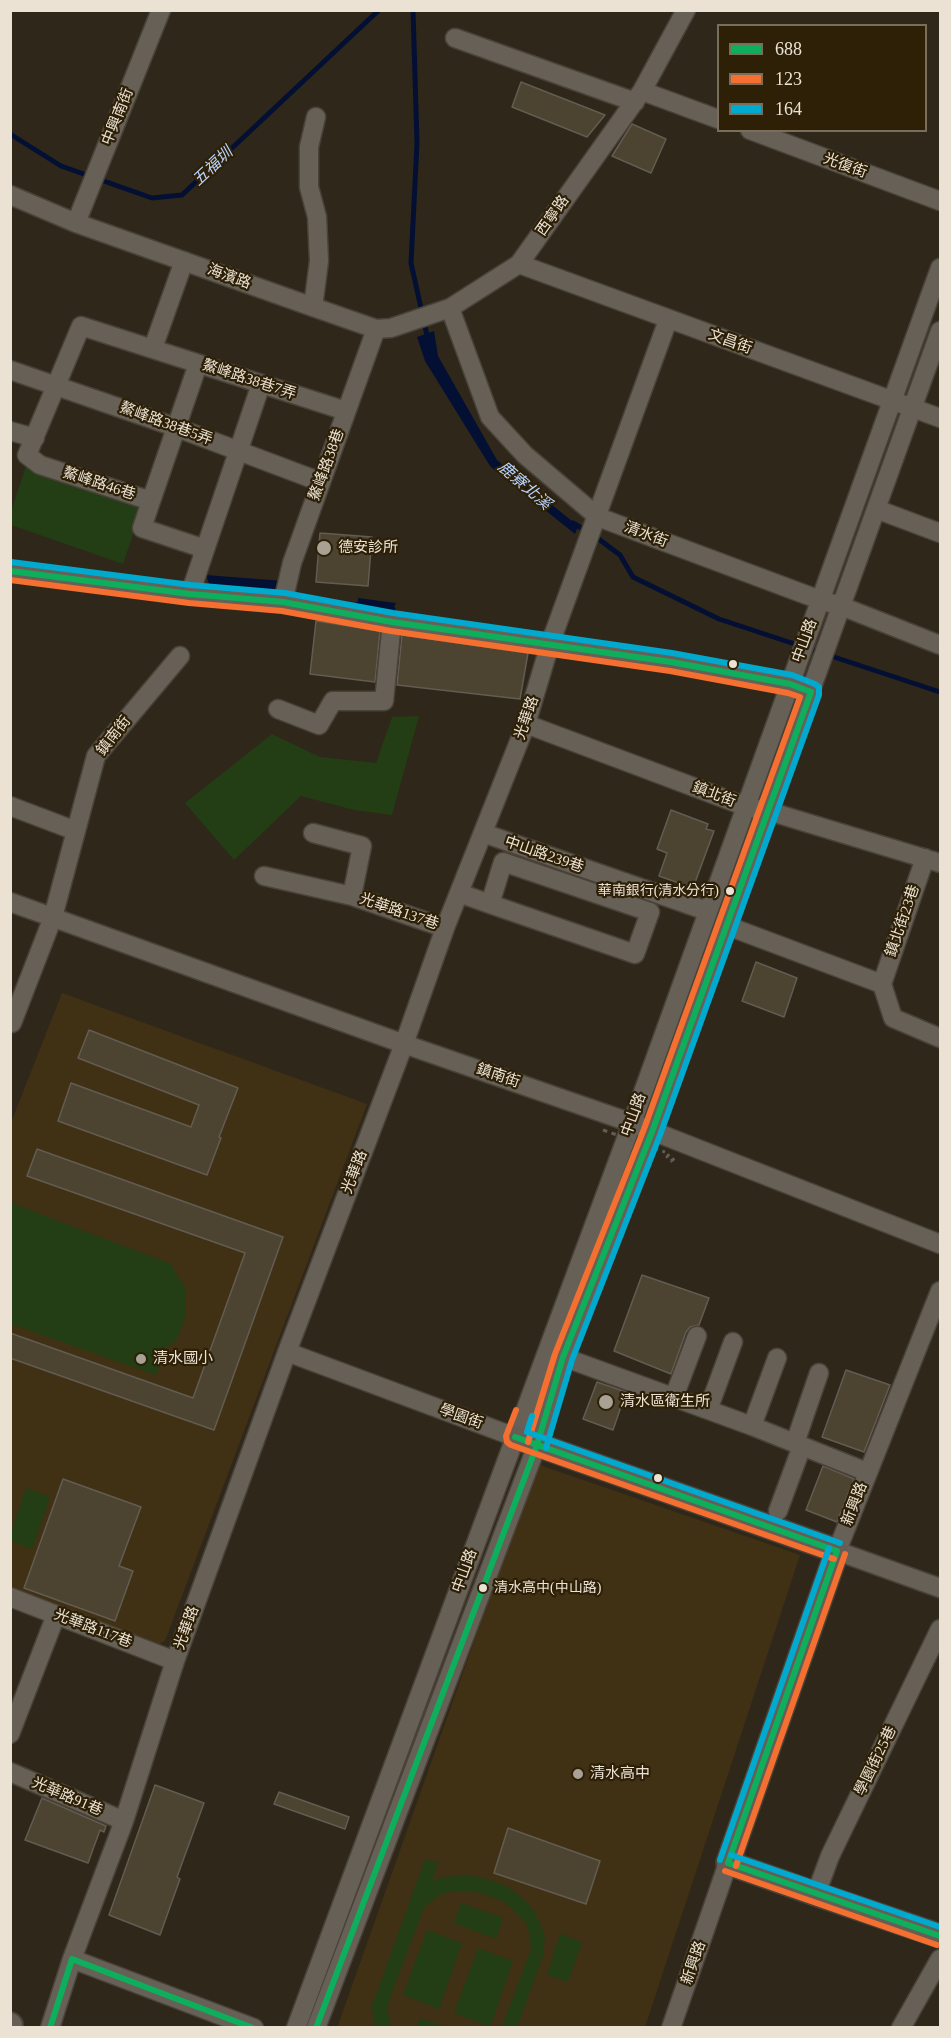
<!DOCTYPE html>
<html>
<head>
<meta charset="utf-8">
<style>
	body { margin:0 }
	#map { position:relative; width:951px; height:2038px; overflow:hidden; background:#2f271a; font-family:"Times New Roman",serif }
	canvas { display:block }
	.frame { position:absolute; inset:0; border:12px solid #ebe2d4; pointer-events:none }
	.legend { position:absolute; left:717px; top:24px; width:210px; height:108px; box-sizing:border-box; background:#2d2007; border:2px solid #796e59; margin:0; padding:8px 10px; list-style:none; font-size:18px; color:#ebe2d4 }
	.legend li { display:flex; align-items:center; gap:12px; height:30px }
	.legend b { width:30px; border:2px solid #796e59 }
</style>
</head>
<body>
<div id="map">
<canvas width="951" height="2038"></canvas>
<div class="frame"></div>
<ul class="legend">
<li><b style="height:8px;background:#0daf5c"></b>688</li>
<li><b style="height:8px;background:#f46f30"></b>123</li>
<li><b style="height:8px;background:#00a9ce"></b>164</li>
</ul>
</div>
<script>
const c = document.querySelector('canvas').getContext('2d');
c.lineJoin = 'round';
function paint(path, color) { c.fillStyle = color; c.fill(path, 'evenodd'); }
const toPath = rows => new Path2D(rows.map(r => 'M' + r).join(''));
function strokePath(path, color, width, dash) { c.strokeStyle = color; c.lineWidth = width; c.lineCap = dash ? 'butt' : 'round'; c.setLineDash(dash || []); c.stroke(path); }
function label(font, color, halo, rows, align = 'center') {
  c.font = font + ' "Times New Roman","Noto Sans TC",serif'; c.lineWidth = 4.5; c.setLineDash([]); c.textBaseline = 'middle'; c.strokeStyle = halo; c.fillStyle = color; for (const [text, x, y, turn = 0] of rows) {
    c.save(); c.translate(x, y); c.rotate((+turn || 0) * Math.PI / 180); c.textAlign = isNaN(turn) ? turn : align; if (halo) c.strokeText(text, 0, 0); c.fillText(text, 0, 0); c.restore();
  }
}
const built = toPath([
	[62,993,367,1104,165,1641,154,1647,11,1593,10,1125],
	[537,1464,800,1555,645,2027,337,2028]
]);
const green = toPath([
	[26,466,143,505,123,564,11,525,11,511],
	[419,716,392,815,354,810,301,796,234,860,185,803,272,734,320,757,376,763,392,717],
	[11,1203,171,1264,186,1290,186,1314,177,1339,170,1345,151,1355,162,1360,156,1375,11,1324],
	[26,1488,50,1497,32,1549,11,1541,11,1533],
	[425,1859,438,1863,432,1881,442,1877,457,1876,473,1876,491,1880,508,1887,521,1897,534,1910,541,1925,545,1939,543,1956,517,2027,502,2027,531,1949,530,1938,527,1925,516,1912,503,1901,473,1891,455,1891,441,1894,424,1907,390,1998,387,2010,391,2027,374,2027,372,2006],
	[461,1903,503,1918,496,1939,454,1923],
	[427,1930,462,1943,439,2009,403,1995],
	[560,1934,582,1942,568,1982,547,1975],
	[478,1948,513,1961,490,2027,454,2013],
	[420,2018,447,2027,417,2027]
]);
const water = toPath([
	[434,331,438,356,497,460,578,526,575,534,490,466,425,361,417,337],
	[206,575,284,581,282,590,209,584],
	[358,598,396,603,393,609,358,604]
]);
const stream = toPath([
	[413,10,417,143,411,263,428,340],
	[10,134,61,166,152,198,182,195,379,10],
	[573,523,596,537,620,555,633,577,719,619,940,692],
	[358,604,393,609]
]);
const building = toPath([
	[521,82,605,115,587,137,512,107,521,82],
	[632,124,666,139,651,173,612,156,632,124],
	[320,533,372,537,368,586,316,582,320,533],
	[316,621,380,631,375,682,310,674,316,621],
	[402,635,528,653,520,699,397,685,402,635],
	[671,810,708,824,706,829,714,831,693,888,659,876,667,853,657,849,671,810],
	[756,962,797,978,784,1017,742,1001,756,962],
	[89,1030,238,1088,219,1137,221,1138,207,1175,58,1121,71,1083,191,1127,199,1105,78,1058,89,1030],
	[37,1149,283,1237,214,1430,10,1358,10,1333,193,1398,245,1253,27,1176,37,1149],
	[642,1275,709,1298,699,1325,690,1327,686,1332,671,1374,614,1351,642,1275],
	[846,1370,890,1385,864,1452,822,1437,846,1370],
	[597,1382,626,1392,613,1430,583,1419,597,1382],
	[823,1466,854,1479,837,1522,806,1510,823,1466],
	[63,1479,141,1507,119,1566,133,1571,115,1621,24,1588,63,1479],
	[155,1785,204,1803,177,1877,180,1879,160,1935,109,1915,155,1785],
	[279,1792,349,1817,345,1829,274,1804,279,1792],
	[42,1798,106,1826,104,1832,100,1830,88,1863,25,1840,42,1798],
	[508,1828,600,1861,586,1904,494,1873,508,1828]
]);
const path = toPath([
	[669,1154,667,1157,671,1161,675,1158]
]);
const minor = toPath([
	[455,38,635,102],
	[642,91,718,119],
	[750,130,940,201],
	[10,195,76,223,313,307,376,329,391,328,450,308,519,264,642,91,686,10],
	[76,223,161,10],
	[519,264,940,418],
	[313,307,319,261,317,217,309,187,309,147,316,117],
	[450,308,490,417,525,455,598,517,820,600,841,606,940,645],
	[153,348,184,261],
	[10,370,175,427,321,482],
	[10,431,35,438],
	[151,501,198,364],
	[876,509,940,533],
	[205,549,142,528,151,501,40,465,27,455,81,326,346,411],
	[10,571,190,594,283,602,392,622,671,662,790,684,801,688],
	[190,594,261,384],
	[283,602,292,563,376,329],
	[278,709,319,725,333,701,384,701,392,622],
	[526,724,747,807,768,811,940,863],
	[10,806,76,831],
	[313,833,362,846,352,896],
	[483,833,707,911],
	[264,876,352,896,445,928],
	[459,893,490,904,635,954,650,912,503,862,490,904],
	[10,902,404,1044,632,1123,940,1244],
	[725,925,882,984,893,1018,940,1038],
	[882,984,925,858],
	[10,1022,12,1023,53,917,96,756,180,656],
	[940,1291,837,1551,940,1588],
	[287,1352,515,1437],
	[563,1357,752,1426,867,1472],
	[674,1397,697,1336],
	[708,1410,733,1342],
	[752,1426,777,1358],
	[795,1443,819,1373],
	[778,1511,802,1446],
	[10,1597,175,1661],
	[10,1734,56,1615],
	[10,1772,124,1821],
	[816,1894,830,1856,940,1629],
	[72,1959,254,2028],
	[50,2028,72,1959,124,1821,175,1661,287,1352,404,1044,445,928,526,724,550,644,668,320],
	[296,2028,632,1123,940,268],
	[316,2028,537,1445,563,1357,652,1132,940,331],
	[671,2028,728,1863],
	[901,2028,940,1959]
]);
const major = toPath([
	[515,1437,837,1551,728,1863,816,1894,940,1936],
	[10,2024,11,2025]
]);
const pathBridge = toPath([
	[603,1130,665,1152]
]);
const bus1 = toPath([
	[10,571,190,594,283,602,392,622,671,662,790,684,811,692,652,1132,563,1357,537,1445,316,2028],
	[515,1437,837,1551],
	[728,1863,837,1551],
	[728,1863,940,1936],
	[50,2028,72,1959,253,2028]
]);
const bus2 = toPath([
	[10,580,189,603,282,611,391,631,670,671,788,693,800,697,644,1129,555,1354,528,1442],
	[516,1410,506,1436,507,1442,511,1445,834,1559],
	[736,1866,845,1554],
	[725,1871,937,1945]
]);
const bus3 = toPath([
	[11,562,191,585,285,593,393,613,672,653,792,675,815,684,819,687,819,695,660,1135,572,1360,546,1448],
	[532,1416,527,1432,840,1543],
	[731,1855,940,1927],
	[720,1860,829,1548]
]);
const markers = [
	[324,548,8,"#a9a193"],
	[733,664,5,"#ebe2d4"],
	[730,891,5,"#ebe2d4"],
	[141,1359,6,"#a9a193"],
	[606,1402,8,"#a9a193"],
	[658,1478,5,"#ebe2d4"],
	[483,1588,5,"#ebe2d4"],
	[578,1774,6,"#a9a193"]
];
const busNames = [
	["華南銀行(清水分行)",719,891],
	["清水高中(中山路)",494,1588,"left"]
];
const streetNames = [
	["中興南街",118,117,-68],
	["光復街",845,166,20],
	["西寧路",553,216,-55],
	["海濱路",229,277,20],
	["文昌街",730,342,20],
	["鰲峰路38巷7弄",249,380,18],
	["鰲峰路38巷5弄",166,424,20],
	["鰲峰路38巷",327,465,-70],
	["鰲峰路46巷",99,484,18],
	["清水街",646,535,21],
	["中山路",805,641,-70],
	["光華路",527,718,-71],
	["鎮南街",114,736,-52],
	["鎮北街",714,795,21],
	["中山路239巷",544,855,19],
	["光華路137巷",399,912,19],
	["鎮北街23巷",903,921,-71],
	["鎮南街",498,1076,19],
	["中山路",634,1115,-70],
	["光華路",355,1172,-69],
	["學園街",461,1417,20],
	["新興路",855,1504,-69],
	["中山路",465,1571,-70],
	["光華路",187,1628,-70],
	["光華路117巷",93,1629,21],
	["學園街25巷",876,1761,-64],
	["光華路91巷",67,1797,23],
	["新興路",694,1963,-71]
];
const poiNames = [
	["德安診所",338,548],
	["清水國小",153,1359],
	["清水區衛生所",620,1402],
	["清水高中",590,1774]
];
const waterNames = [
	["五福圳",213,167,-43],
	["鹿寮北溪",524,486,41]
];
paint(built, '#403114');
paint(green, '#233d15');
paint(water, '#041033');
strokePath(stream, '#041033', 5);
paint(building, '#4c4330');
strokePath(building, '#635c52', 1.5);
strokePath(minor, '#494238', 21);
strokePath(major, '#494238', 26);
strokePath(path, '#635d53', 3, [4.5, 4.5]);
strokePath(minor, '#666056', 18);
strokePath(major, '#685d55', 22);
strokePath(pathBridge, '#635d53', 3, [4.5, 4.5]);
strokePath(bus1, '#0daf5c', 6);
strokePath(bus2, '#f46f30', 6);
strokePath(bus3, '#00a9ce', 6);
for (const [x, y, r, color] of markers) { const dot = new Path2D(); dot.arc(x, y, r, 0, 2 * Math.PI); c.fillStyle = color; c.fill(dot); strokePath(dot, '#2d2007', 2); }
label('14px', '#ebe2d4', '#2d2007', busNames, 'right');
label('15px', '#ebe2d4', '#2d2007', streetNames);
label('15px', '#ebe2d4', '#2d2007', poiNames, 'left');
label('italic 16px', '#b8d4ff', '#2d2007', waterNames);
</script>
</body>
</html>
